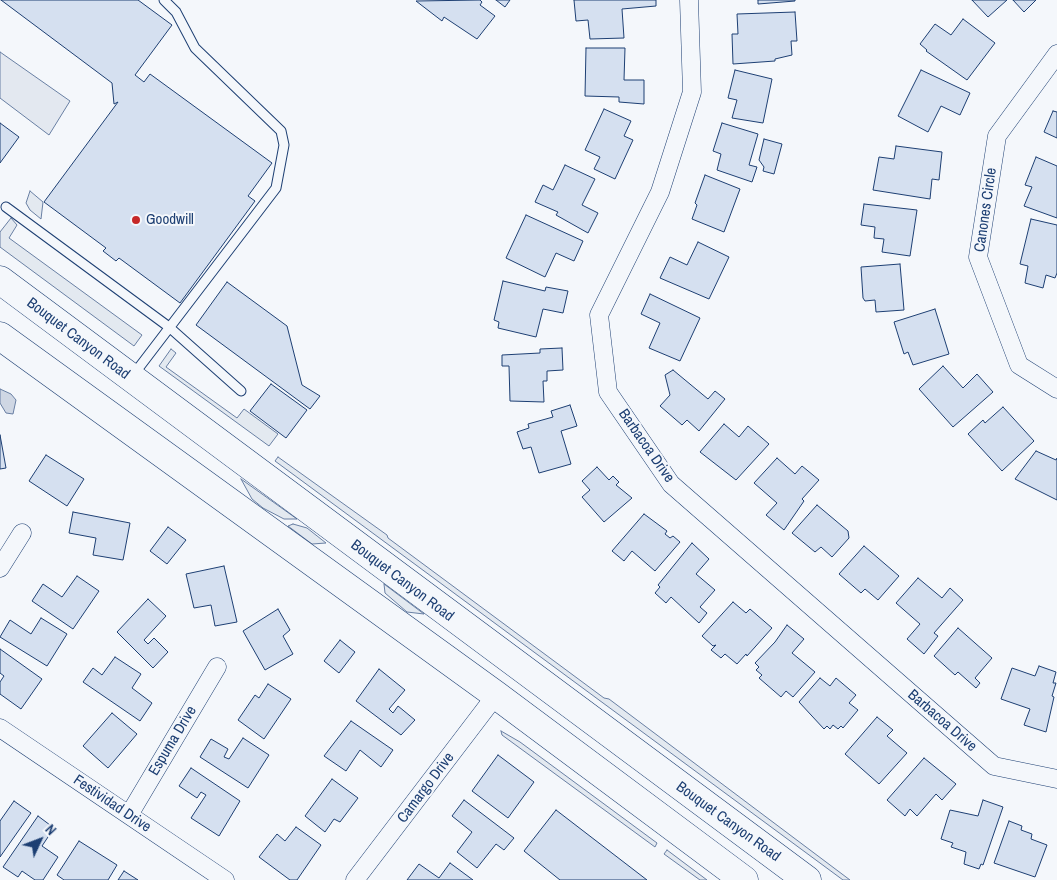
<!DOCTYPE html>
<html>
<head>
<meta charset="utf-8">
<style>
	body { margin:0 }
	#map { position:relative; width:1057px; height:880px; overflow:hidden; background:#f4f7fb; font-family:"Archivo Narrow",sans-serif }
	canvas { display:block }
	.north { position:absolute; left:15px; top:815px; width:50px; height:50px; -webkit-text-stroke:4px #f4f7fb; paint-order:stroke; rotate:47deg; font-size:14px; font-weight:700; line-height:20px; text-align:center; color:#1d3f73 }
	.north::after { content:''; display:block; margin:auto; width:18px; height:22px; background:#1d3f73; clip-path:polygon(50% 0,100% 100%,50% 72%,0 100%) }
</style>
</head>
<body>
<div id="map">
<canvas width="1057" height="880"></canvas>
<div class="north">N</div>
</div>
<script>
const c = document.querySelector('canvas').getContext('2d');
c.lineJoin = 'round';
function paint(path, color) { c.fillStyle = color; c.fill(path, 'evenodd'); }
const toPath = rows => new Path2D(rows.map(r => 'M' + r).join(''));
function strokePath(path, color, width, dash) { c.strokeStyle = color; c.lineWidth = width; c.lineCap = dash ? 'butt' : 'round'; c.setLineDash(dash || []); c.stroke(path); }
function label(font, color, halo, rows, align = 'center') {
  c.font = font + ' "Archivo Narrow",sans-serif'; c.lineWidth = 4; c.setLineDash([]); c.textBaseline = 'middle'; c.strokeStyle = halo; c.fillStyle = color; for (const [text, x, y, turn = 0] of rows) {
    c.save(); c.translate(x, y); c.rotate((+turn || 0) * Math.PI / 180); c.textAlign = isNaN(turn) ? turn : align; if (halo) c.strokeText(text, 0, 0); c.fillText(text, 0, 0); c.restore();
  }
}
const green = toPath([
	[30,191,43,202,41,219,30,210,26,203,30,191],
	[11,218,17,225,9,238,142,335,134,346,0,247,0,232,11,218],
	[171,349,176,353,166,367,237,418,244,409,278,434,269,446,159,366,171,349],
	[278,457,387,535,388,538,604,698,609,699,850,880,843,880,275,461,278,457],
	[241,479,297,519,284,519,263,508,252,499,241,479],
	[293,524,307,528,326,543,312,544,288,526,293,524],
	[384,584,424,614,407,612,385,593,384,584],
	[501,731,520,742,657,843,655,847,502,735,501,731],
	[667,850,707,880,700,880,664,854,667,850]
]);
const parking = toPath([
	[0,52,70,101,49,135,0,98,0,52]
]);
const water = toPath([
	[0,389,11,394,16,400,13,414,6,413,0,403,0,389]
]);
const building = toPath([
	[1,0,138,0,172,25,135,75,144,82,150,74,272,163,248,196,255,201,180,303,119,258,116,261,103,251,106,248,44,202,118,102,114,104,112,83,1,0],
	[480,0,482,2,480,5,495,16,477,39,444,17,442,21,416,1,480,0],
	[496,0,510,0,505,7,496,0],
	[574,0,656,0,656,6,622,9,624,38,590,39,588,20,576,21,574,0],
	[758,0,795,0,795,1,758,4,758,0],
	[972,0,1007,0,988,17,972,0],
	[1013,0,1036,0,1024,12,1013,0],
	[795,12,797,41,791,41,792,55,775,59,775,61,733,64,732,34,738,34,737,14,795,12],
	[963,19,995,43,967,80,926,51,927,50,920,44,935,24,951,35,963,19],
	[586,48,625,48,624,80,644,80,644,104,619,102,619,97,585,96,586,48],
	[735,70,772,79,763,123,732,118,737,100,728,98,735,70],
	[921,70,970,93,960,115,941,106,928,132,898,116,921,70],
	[604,109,631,121,624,136,633,140,615,179,594,169,600,157,585,150,604,109],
	[1053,111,1057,112,1057,138,1044,132,1053,111],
	[0,123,19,137,0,163,0,123],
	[722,123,758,134,749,165,757,167,752,182,717,170,721,154,713,151,722,123],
	[764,139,782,144,774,174,763,171,764,167,759,160,764,139],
	[896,146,942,152,939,180,932,179,930,199,873,190,879,157,894,159,896,146],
	[1036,157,1057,166,1057,218,1024,206,1032,187,1025,185,1036,157],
	[565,165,595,179,582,205,598,213,588,233,556,215,558,212,535,202,543,185,553,190,565,165],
	[705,175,740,189,724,232,692,219,697,205,695,203,705,175],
	[864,204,917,210,910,256,882,252,884,239,874,238,875,227,861,225,864,204],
	[526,215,583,241,574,261,556,253,545,277,506,258,526,215],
	[1031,219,1057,225,1057,273,1055,278,1046,275,1043,288,1025,283,1028,266,1020,264,1031,219],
	[698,242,729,257,709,299,660,278,670,257,687,265,698,242],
	[900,264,904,310,876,312,875,300,865,301,863,298,861,267,900,264],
	[503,281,545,291,546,287,568,291,563,313,543,309,536,337,498,328,499,322,494,320,503,281],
	[227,282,287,326,302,385,320,396,310,409,196,325,227,282],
	[650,294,700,318,680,361,649,348,660,323,641,314,650,294],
	[935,309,949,354,913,365,908,352,904,354,894,322,935,309],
	[562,348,563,370,547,371,547,381,543,381,544,402,510,401,509,366,502,366,502,355,540,353,540,349,562,348],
	[943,366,963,388,977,374,993,392,953,427,919,389,943,366],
	[673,370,708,399,715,391,725,399,699,431,687,420,682,425,660,406,670,395,665,375,673,370],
	[271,384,307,410,286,438,250,411,271,384],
	[570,405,577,426,561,431,571,464,539,473,531,447,523,449,517,432,529,428,528,424,553,417,551,411,570,405],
	[1003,407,1034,441,1002,471,968,434,983,420,985,423,1003,407],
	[724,424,739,437,748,426,769,444,736,480,700,452,724,424],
	[0,435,6,468,0,469,0,435],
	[1036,451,1056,460,1057,458,1057,500,1015,479,1036,451],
	[46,455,84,479,67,506,29,481,46,455],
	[777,458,795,474,802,466,819,480,802,499,804,501,784,530,766,515,777,503,754,483,777,458],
	[597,467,609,480,613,476,619,482,616,485,632,498,604,522,582,497,590,490,582,481,597,467],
	[817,505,848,531,849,538,832,557,821,547,815,552,792,533,817,505],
	[73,512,130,523,123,560,93,555,96,538,69,533,73,512],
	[644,514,667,531,665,534,670,538,673,536,680,542,655,571,632,551,624,561,612,551,644,514],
	[168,527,186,540,167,564,150,551,168,527],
	[692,543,709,559,696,574,715,590,700,607,707,613,699,623,671,597,666,603,655,593,660,587,658,585,692,543],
	[864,546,899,576,878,600,865,589,861,593,839,574,864,546],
	[224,566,237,622,215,626,211,605,194,608,186,574,224,566],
	[77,576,99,591,73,629,32,601,43,584,62,597,77,576],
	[918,578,942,598,950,588,963,600,934,633,938,636,924,654,907,639,920,624,896,603,918,578],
	[148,599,166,616,144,640,148,644,154,638,168,652,153,668,117,632,148,599],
	[733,602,746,613,750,609,772,628,747,656,746,654,737,664,725,654,721,658,711,650,716,645,713,646,702,636,733,602],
	[278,609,290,630,283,636,293,654,265,670,243,631,278,609],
	[41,618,67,634,47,666,0,637,10,620,31,634,41,618],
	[787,625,804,639,792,653,815,672,793,697,786,691,781,697,759,678,762,675,756,670,759,667,755,663,775,642,787,625],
	[958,628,992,658,975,678,980,683,976,688,958,672,955,675,934,656,958,628],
	[340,640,355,652,339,673,324,661,340,640],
	[0,649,42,679,21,709,0,694,0,682,4,676,0,673,0,649],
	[115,657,141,674,132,688,152,703,140,721,83,682,93,668,102,675,115,657],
	[1039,666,1056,672,1053,683,1056,683,1052,696,1054,697,1046,732,1024,725,1030,709,1001,699,1012,668,1035,676,1039,666],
	[379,669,405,690,389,709,393,713,398,706,415,720,401,735,356,701,379,669],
	[820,678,830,686,836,678,856,695,849,703,858,710,843,728,841,726,838,729,833,725,830,729,827,726,824,729,799,702,820,678],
	[268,684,291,699,264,739,238,720,255,695,259,698,268,684],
	[112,713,137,734,108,768,83,746,112,713],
	[877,717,893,730,887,736,907,753,879,784,845,754,877,717],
	[351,721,393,750,381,767,360,750,346,771,324,756,351,721],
	[243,738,269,755,248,788,200,757,211,739,228,749,224,757,229,759,243,738],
	[498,755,534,782,508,818,472,791,498,755],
	[924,758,956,784,942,800,936,794,917,816,910,809,905,816,887,800,924,758],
	[191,768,240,801,219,836,191,818,206,795,201,792,197,798,179,786,191,768],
	[332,779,358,798,340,822,334,819,325,832,305,816,332,779],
	[464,800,514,838,504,850,496,844,477,868,457,852,472,832,452,816,464,800],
	[983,800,1003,807,983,865,981,864,979,869,964,864,966,852,951,847,953,843,941,839,950,810,978,816,983,800],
	[14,801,31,813,0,857,0,821,14,801],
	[556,810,647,880,560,880,524,851,556,810],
	[38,816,54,828,42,846,58,857,43,880,35,880,22,871,18,877,3,867,38,816],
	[1009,821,1022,826,1021,830,1032,834,1031,839,1047,845,1035,877,994,863,1009,821],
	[296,827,321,845,297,880,290,880,259,857,277,834,285,841,296,827],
	[79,841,117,865,108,880,64,880,57,875,79,841],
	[450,863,473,880,407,880,419,864,439,878,450,863],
	[124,871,138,880,118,880,124,871]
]);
const lane = toPath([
	[6,207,169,327,241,391],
	[134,374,276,188,284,145,281,131,195,48,176,12,164,0]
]);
const street = toPath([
	[689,0,692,92,660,192,599,315,608,392,671,484,994,766,1057,779],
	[1057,54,997,136,978,257,1019,365,1057,389],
	[0,568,22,533],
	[0,728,225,880],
	[129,815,217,667],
	[355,880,496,695]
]);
const primary = toPath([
	[0,280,807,880],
	[0,336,496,695,744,880]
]);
const markers = [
	[136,220,5,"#c62828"]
];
const streetNames = [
	["Canones Circle",986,210,-82],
	["Bouquet Canyon Road",78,339,37],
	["Barbacoa Drive",646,446,55],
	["Bouquet Canyon Road",402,581,37],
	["Barbacoa Drive",942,721,41],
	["Espuma Drive",173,741,-59],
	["Camargo Drive",426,788,-53],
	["Festividad Drive",112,804,34],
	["Bouquet Canyon Road",728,822,36]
];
const poiNames = [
	["Goodwill",146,220]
];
paint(green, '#e3e9f0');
strokePath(green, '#687fa3', 1);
paint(parking, '#e3e8f0');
strokePath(parking, '#687fa3', 1);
paint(water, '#cfd7e4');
strokePath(water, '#687fa3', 1);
paint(building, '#d5e0f0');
strokePath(building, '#1d3f73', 1);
strokePath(lane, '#1d3f73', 11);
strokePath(street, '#1d3f73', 19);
strokePath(primary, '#1d3f73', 29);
strokePath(lane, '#f4f7fb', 9);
strokePath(street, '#f4f7fb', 18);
strokePath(primary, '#f4f7fb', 28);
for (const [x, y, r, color] of markers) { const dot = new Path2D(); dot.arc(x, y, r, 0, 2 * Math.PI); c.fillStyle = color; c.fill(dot); strokePath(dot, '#f4f7fb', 2); }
label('15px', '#1d3f73', '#f4f7fb', streetNames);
label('15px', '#1d3f73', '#f4f7fb', poiNames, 'left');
</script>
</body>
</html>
